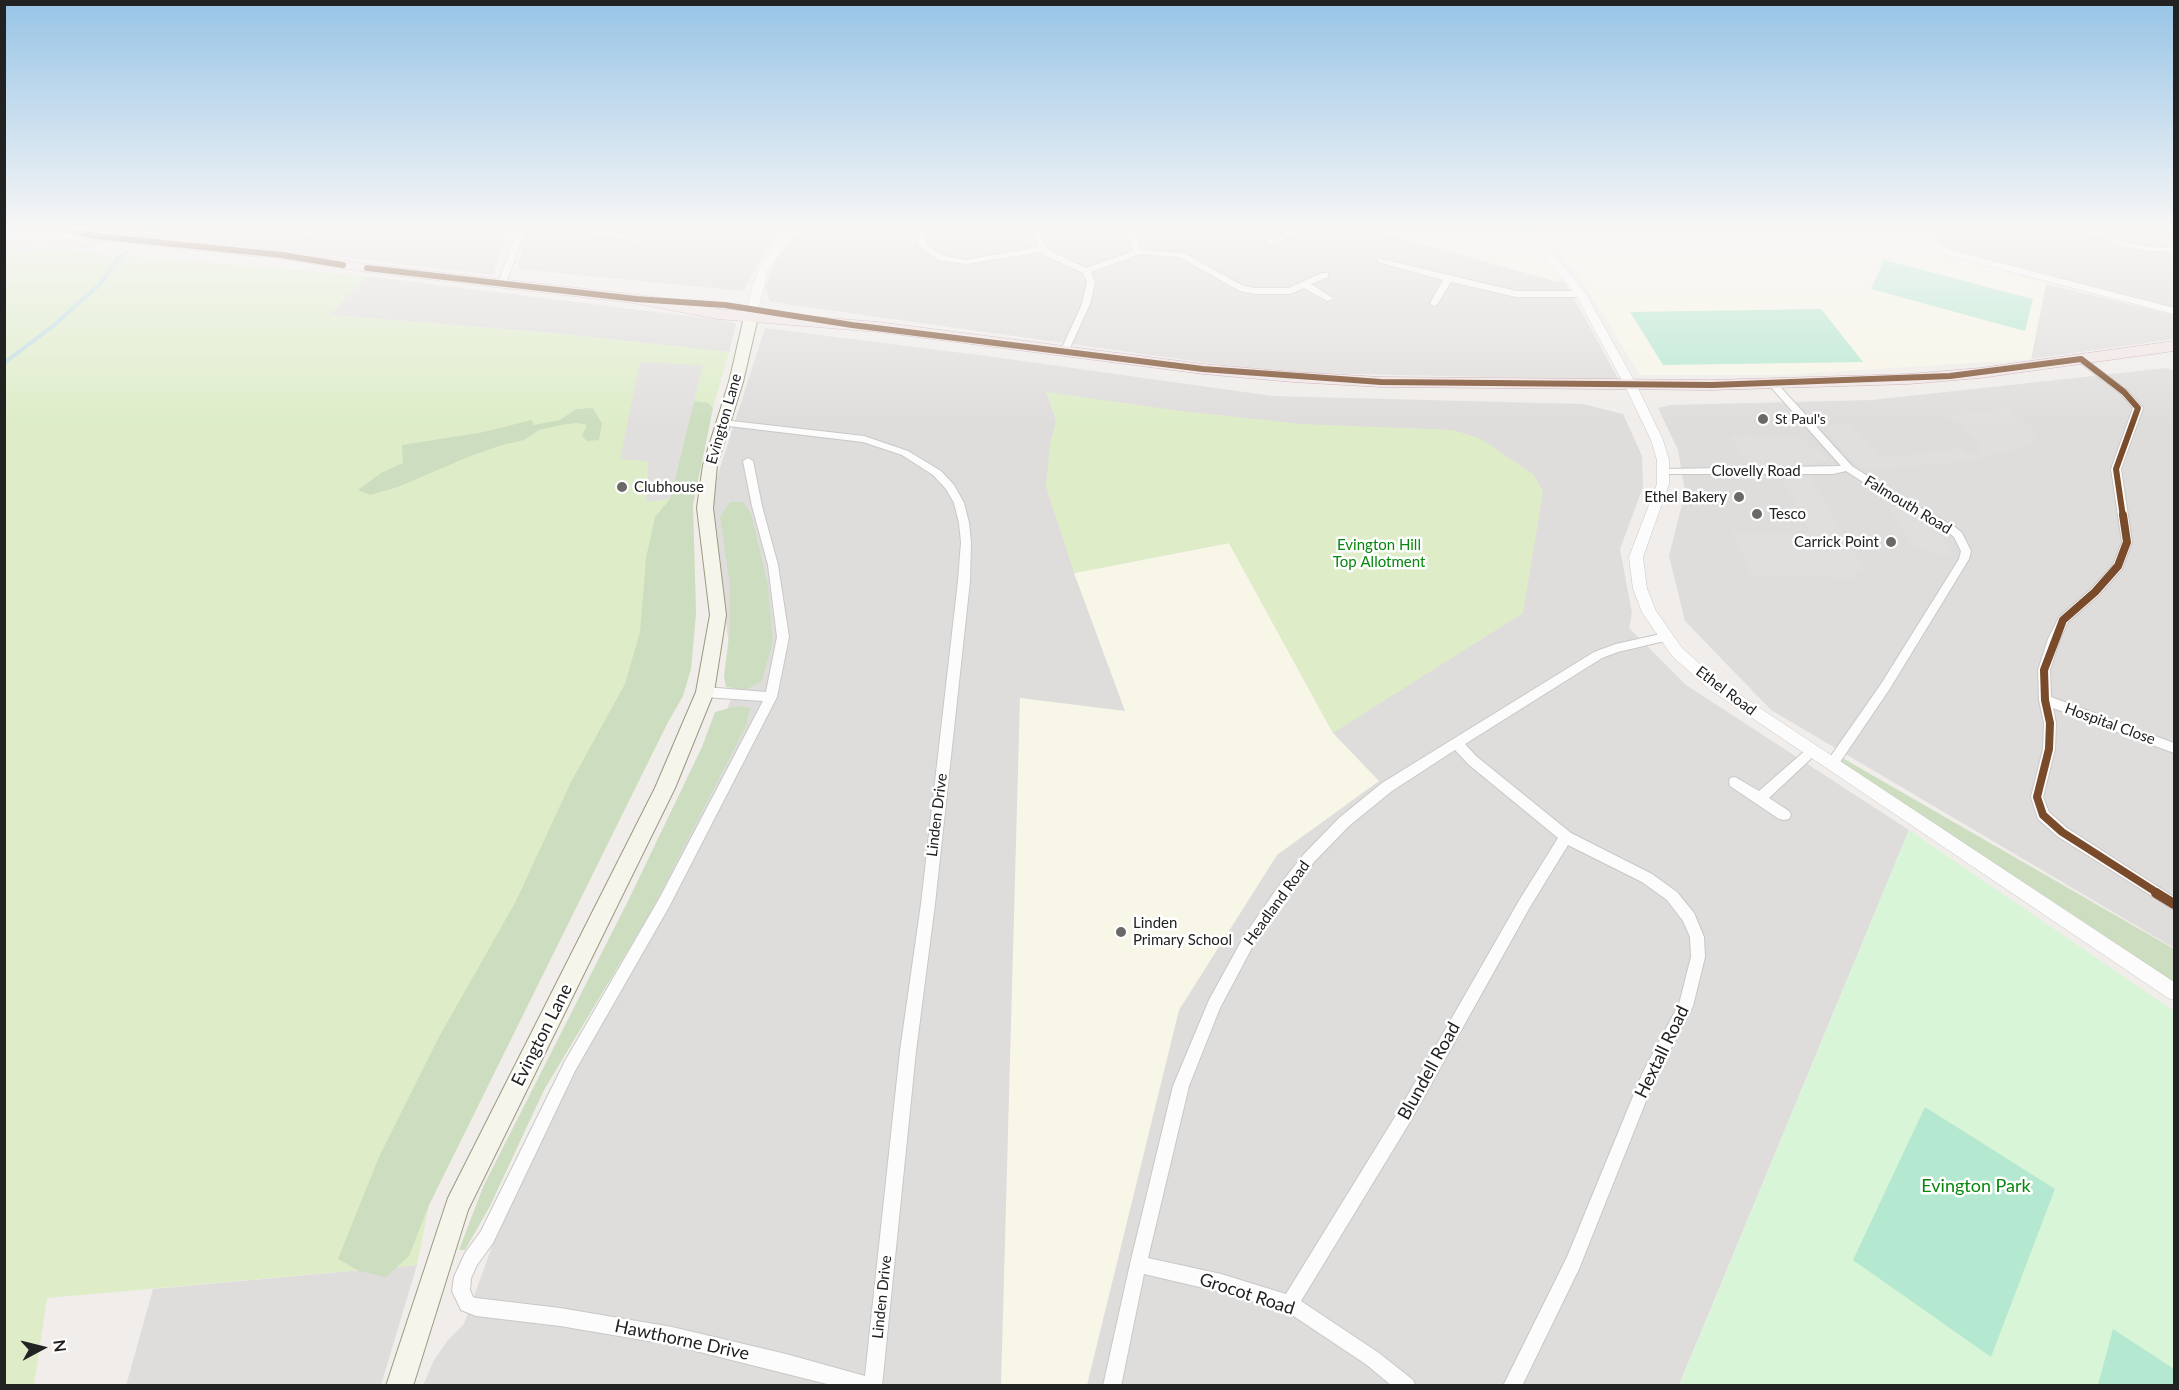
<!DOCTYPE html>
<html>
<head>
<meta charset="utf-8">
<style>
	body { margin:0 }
	#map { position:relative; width:2179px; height:1390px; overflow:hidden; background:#f0edea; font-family:Lato,sans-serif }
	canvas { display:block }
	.frame { position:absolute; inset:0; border:6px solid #222; pointer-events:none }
	.north { position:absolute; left:12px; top:1318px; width:60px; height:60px; -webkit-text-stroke:4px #fff; paint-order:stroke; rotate:83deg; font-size:16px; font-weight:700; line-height:24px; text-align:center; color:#222 }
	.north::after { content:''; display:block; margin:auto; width:21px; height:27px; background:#222; clip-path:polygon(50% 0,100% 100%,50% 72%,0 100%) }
</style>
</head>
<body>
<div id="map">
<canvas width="2179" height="1390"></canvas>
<div class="frame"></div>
<div class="north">N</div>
</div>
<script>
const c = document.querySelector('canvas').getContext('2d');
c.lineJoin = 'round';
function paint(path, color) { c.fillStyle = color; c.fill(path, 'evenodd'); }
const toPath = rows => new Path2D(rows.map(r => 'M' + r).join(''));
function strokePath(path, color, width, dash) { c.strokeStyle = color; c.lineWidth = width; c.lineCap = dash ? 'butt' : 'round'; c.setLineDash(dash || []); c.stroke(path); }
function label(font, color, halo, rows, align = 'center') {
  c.font = font + ' Lato,sans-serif'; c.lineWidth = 5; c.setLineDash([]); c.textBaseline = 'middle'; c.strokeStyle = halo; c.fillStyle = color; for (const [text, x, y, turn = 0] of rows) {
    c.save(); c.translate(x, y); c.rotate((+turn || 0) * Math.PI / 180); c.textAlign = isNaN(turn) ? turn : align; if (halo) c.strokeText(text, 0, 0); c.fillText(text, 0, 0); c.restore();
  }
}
const residential = toPath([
	[163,229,508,229,493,275,155,235],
	[526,229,783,229,759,262,743,291,518,269],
	[802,229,1368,229,1565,282,1619,380,1311,373,1222,365,770,302,765,287,778,255],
	[1929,229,2174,229,2174,308,1967,255,1938,244],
	[367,276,729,321,736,324,729,352,552,333,329,315],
	[2046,284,2174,315,2174,339,2031,359],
	[765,328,994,357,1273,396,1583,404,1623,414,1642,456,1643,487,1620,549,1632,613,1629,628,1686,685,1909,830,1679,1385,423,1386,434,1360,448,1340,464,1324,499,1227,654,904,735,688,709,502],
	[2166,368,2174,370,2174,948,1771,710,1685,621,1669,556,1685,492,1678,450,1658,408,1670,405,1872,400],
	[417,1265,381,1385,126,1386,153,1289]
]);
const education = toPath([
	[1368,229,1522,229,1560,275,1560,281,1558,282],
	[1539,229,1915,229,1925,242,1938,251,2046,284,2031,359,1780,375,1640,375,1587,288],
	[1229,543,1333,733,1379,781,1277,855,1179,1010,1087,1385,1001,1386,1020,698,1125,711,1074,573]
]);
const grass = toPath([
	[38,251,71,251,367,276,330,315,552,333,729,352,713,408,693,505,696,614,691,669,683,696,667,724,429,1205,417,1265,47,1298,34,1385,5,1386,5,253],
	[1046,392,1181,411,1301,424,1453,430,1481,439,1534,475,1543,492,1523,613,1333,733,1229,543,1074,573,1046,486,1050,445,1056,420]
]);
const forest = toPath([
	[694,401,708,403,713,408,693,505,696,614,691,669,683,696,667,724,429,1205,409,1256,386,1277,359,1271,338,1259,379,1157,439,1037,516,901,571,782,625,684,640,632,646,558,655,517,670,499],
	[593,408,602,424,599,440,587,441,582,436,587,425,576,423,561,425,539,430,524,440,502,445,468,457,398,487,370,495,358,490,381,473,403,463,402,445,484,432,531,420,534,425,560,420,576,409],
	[730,502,743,502,751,513,768,586,773,641,762,681,745,690,726,687,724,677,730,628,730,585,720,517],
	[738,706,750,708,746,726,649,915,544,1090,490,1206,465,1250,459,1250,483,1187,628,901,702,747,715,712],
	[1839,756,2174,949,2174,986,1832,764]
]);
const park = toPath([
	[1909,830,2174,1011,2174,1385,1679,1386]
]);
const pitch = toPath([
	[1884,260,2033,299,2025,331,1871,289],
	[1821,309,1863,362,1663,365,1630,312],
	[1925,1107,2055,1189,1991,1357,1853,1260],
	[2113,1329,2174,1369,2174,1385,2098,1385]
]);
const parking = toPath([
	[640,362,703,365,670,499,646,502,648,461,620,459],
	[2010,408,2036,431,2031,446,1971,461,1869,470,1858,468,1825,431,1829,430,1825,426,1850,423,1886,458,1960,448,1966,454,1979,452,1980,446,1947,416],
	[1730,436,1803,437,1812,448,1819,449,1828,461,1816,460,1818,465,1755,466,1752,461,1745,460],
	[1810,476,1865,571,1856,571,1859,578,1752,575,1731,532,1811,534,1781,477],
	[1887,506,1899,507,1936,527,1952,554,1931,553,1911,544]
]);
const stream = toPath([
	[151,235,158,229],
	[4,363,53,326,101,283,118,259,126,253]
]);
const minor = toPath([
	[304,229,313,229,303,239,297,239,297,235,304,229],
	[518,229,526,229,506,283,499,285,498,283,518,229],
	[567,229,588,229,640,238,644,240,640,242,567,229],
	[1032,229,1040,229,1044,244,1050,251,1086,268,1134,251,1126,229,1134,229,1141,250,1184,253,1243,286,1255,288,1289,288,1322,273,1328,273,1328,277,1311,284,1334,299,1327,301,1304,288,1290,294,1255,294,1240,291,1179,257,1140,254,1091,272,1095,282,1090,304,1069,350,1065,353,1061,350,1082,304,1087,282,1083,273,1044,255,1042,252,966,264,938,260,918,245,918,233,925,231,926,244,943,256,966,260,1038,247,1032,229],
	[1291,229,1302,229,1272,245,1265,243,1291,229],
	[2080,229,2092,229,2120,241,2149,247,2174,248,2174,252,2149,251,2118,245,2080,229],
	[1378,258,1516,291,1581,291,1585,294,1581,297,1516,297,1451,282,1437,305,1434,306,1430,303,1443,280,1378,262,1378,258],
	[2081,356,2127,390,2143,408,2121,469,2132,542,2122,569,2099,595,2068,622,2060,639,2050,670,2051,697,2174,743,2174,753,2053,708,2056,723,2055,749,2043,797,2049,812,2067,828,2174,897,2174,910,2057,836,2038,819,2031,797,2043,749,2044,723,2039,700,2038,670,2048,639,2059,617,2091,589,2113,565,2122,542,2111,469,2133,408,2121,394,2078,361,2078,357,2081,356],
	[1772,380,1775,381,1852,466,1894,493,1955,527,1962,533,1971,551,1969,559,1889,690,1836,768,1832,769,1828,768,1826,764,1828,760,1881,684,1959,559,1961,551,1954,537,1947,531,1886,497,1846,471,1833,474,1660,474,1660,470,1664,469,1841,466,1769,385,1769,381,1772,380],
	[723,420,864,436,908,451,941,471,954,485,964,503,969,523,971,542,970,581,935,904,916,1051,882,1386,835,1386,672,1345,560,1326,476,1316,461,1310,452,1291,454,1277,465,1253,481,1231,565,1061,659,899,763,701,705,697,699,692,705,687,766,692,777,637,768,565,752,506,743,461,748,458,753,461,762,506,778,565,789,637,777,697,669,907,575,1071,493,1243,477,1265,471,1278,470,1290,473,1297,476,1298,560,1308,672,1327,786,1354,865,1376,900,1051,921,904,958,581,961,542,959,523,954,503,946,489,933,475,902,455,863,442,720,425,718,423,723,420],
	[1665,633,1671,637,1669,640,1618,652,1602,658,1465,744,1476,756,1571,833,1652,874,1677,892,1694,913,1704,937,1705,957,1693,1006,1654,1081,1579,1269,1522,1386,1503,1386,1567,1257,1643,1072,1679,1004,1691,957,1690,937,1683,921,1667,900,1642,882,1568,845,1530,907,1410,1122,1301,1301,1379,1353,1413,1380,1416,1386,1392,1386,1367,1365,1286,1311,1221,1292,1144,1274,1121,1386,1103,1386,1130,1264,1173,1086,1209,1000,1244,936,1278,887,1304,854,1339,818,1382,783,1594,652,1616,644,1665,633],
	[1455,750,1468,764,1558,838,1520,899,1398,1112,1286,1294,1221,1274,1148,1258,1189,1086,1220,1008,1254,944,1288,895,1314,862,1349,826,1392,791,1455,750],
	[1812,746,1816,748,1818,751,1816,754,1769,798,1789,811,1791,815,1789,819,1784,820,1779,819,1730,786,1729,782,1730,778,1735,777,1759,791,1808,748,1812,746]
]);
const tertiary = toPath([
	[789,229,799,229,769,268,756,317,755,319,747,319,746,317,752,288,759,268,789,229],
	[1523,229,1534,229,1586,294,1637,386,1663,440,1669,460,1669,484,1643,557,1647,589,1656,611,1682,648,1719,681,2174,982,2174,1000,2168,998,1709,689,1672,656,1642,612,1633,589,1629,557,1657,484,1657,460,1651,440,1625,386,1576,295,1523,229],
	[1915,229,1926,229,1944,247,1958,252,2174,308,2174,314,1950,256,1936,251,1915,229]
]);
const secondary = toPath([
	[751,313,758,317,743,382,717,465,713,508,726,615,714,692,675,788,468,1210,413,1386,386,1386,448,1198,655,788,696,692,710,615,697,508,703,465,729,382,744,317,751,313]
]);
const trunk = toPath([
	[58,229,85,229,282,251,367,264,648,296,718,309,878,322,1203,364,1293,372,1381,377,1712,380,1909,374,1980,368,2174,341,2174,351,1980,378,1909,384,1712,390,1381,387,1293,382,1203,374,878,332,718,319,633,303,367,272,282,259,96,240,60,232,58,229],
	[88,240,95,244,93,247,4,250,4,242,88,240]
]);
const bus1Far2 = toPath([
	[67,229,96,236,282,255,343,265],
	[367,268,636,299,725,305,852,325,1203,369,1381,382,1712,385,1950,376,2081,359,2124,392,2138,408,2116,469,2123,517]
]);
const bus1Far1 = toPath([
	[2123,515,2127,542,2118,566,2095,592,2063,620,2044,670,2045,700,2050,723,2049,749,2037,797,2043,815,2062,832,2159,894]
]);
const bus1 = toPath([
	[2156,893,2174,904]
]);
const markers = [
	[1763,419,6,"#6a6968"],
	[622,487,6,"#6a6968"],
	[1739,497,6,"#6a6968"],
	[1757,514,6,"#6a6968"],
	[1891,542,6,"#6a6968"],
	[1121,932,6,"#6a6968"]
];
const farPoinames = [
	["St Paul's",1775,419]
];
const streetNames = [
	["Evington Lane",724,419,-74],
	["Clovelly Road",1756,471],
	["Falmouth Road",1908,505,31],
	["Ethel Road",1726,691,37],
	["Hospital Close",2110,724,20],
	["Linden Drive",937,815,-83],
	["Headland Road",1277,903,-54],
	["Linden Drive",882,1297,-84]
];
const poiNames = [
	["Clubhouse",634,487],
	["Ethel Bakery",1727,497,"right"],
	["Tesco",1769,514],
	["Carrick Point",1879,542,"right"],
	["Linden",1133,923],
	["Primary School",1133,940]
];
const parkNames = [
	["Evington Hill",1379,545],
	["Top Allotment",1379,562]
];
const nearStreetnames = [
	["Evington Lane",542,1035,-63],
	["Hextall Road",1662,1052,-64],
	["Blundell Road",1429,1071,-61],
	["Grocot Road",1247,1294,18],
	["Hawthorne Drive",682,1340,12]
];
const nearParknames = [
	["Evington Park",1976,1186]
];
paint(residential, '#dfdddc');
paint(education, '#f8f6e7');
paint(grass, '#deedc8');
paint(forest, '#ccdebf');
paint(park, '#d9f5d7');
paint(pitch, '#b5e8d0');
paint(parking, '#e0dfde');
strokePath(stream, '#bedde4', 4);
strokePath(minor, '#c9c8c6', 2);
strokePath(tertiary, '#c9c8c6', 1);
strokePath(secondary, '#9a9a80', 2);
strokePath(trunk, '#c6a0ad', 1);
paint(minor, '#fdfcfc');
paint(tertiary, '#fdfcfc');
paint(secondary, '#f5f5ec');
paint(trunk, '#f0e6e4');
strokePath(bus1Far2, '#7a4b2a', 6);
strokePath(bus1Far1, '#7a4b2a', 8);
strokePath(bus1, '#7a4b2a', 10);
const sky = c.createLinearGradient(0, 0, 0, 424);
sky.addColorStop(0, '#97c4e6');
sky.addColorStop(0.54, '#f8f7f6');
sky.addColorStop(1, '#f8f7f600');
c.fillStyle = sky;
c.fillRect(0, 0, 2179, 424);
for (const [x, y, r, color] of markers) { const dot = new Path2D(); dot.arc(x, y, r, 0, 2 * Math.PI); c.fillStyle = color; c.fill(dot); strokePath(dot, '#fff', 2); }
label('14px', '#222', '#fff', farPoinames, 'left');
label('15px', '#222', '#fff', streetNames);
label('15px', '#222', '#fff', poiNames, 'left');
label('15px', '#08870d', '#fff', parkNames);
label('18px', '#222', '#fff', nearStreetnames);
label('18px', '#08870d', '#fff', nearParknames);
</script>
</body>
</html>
